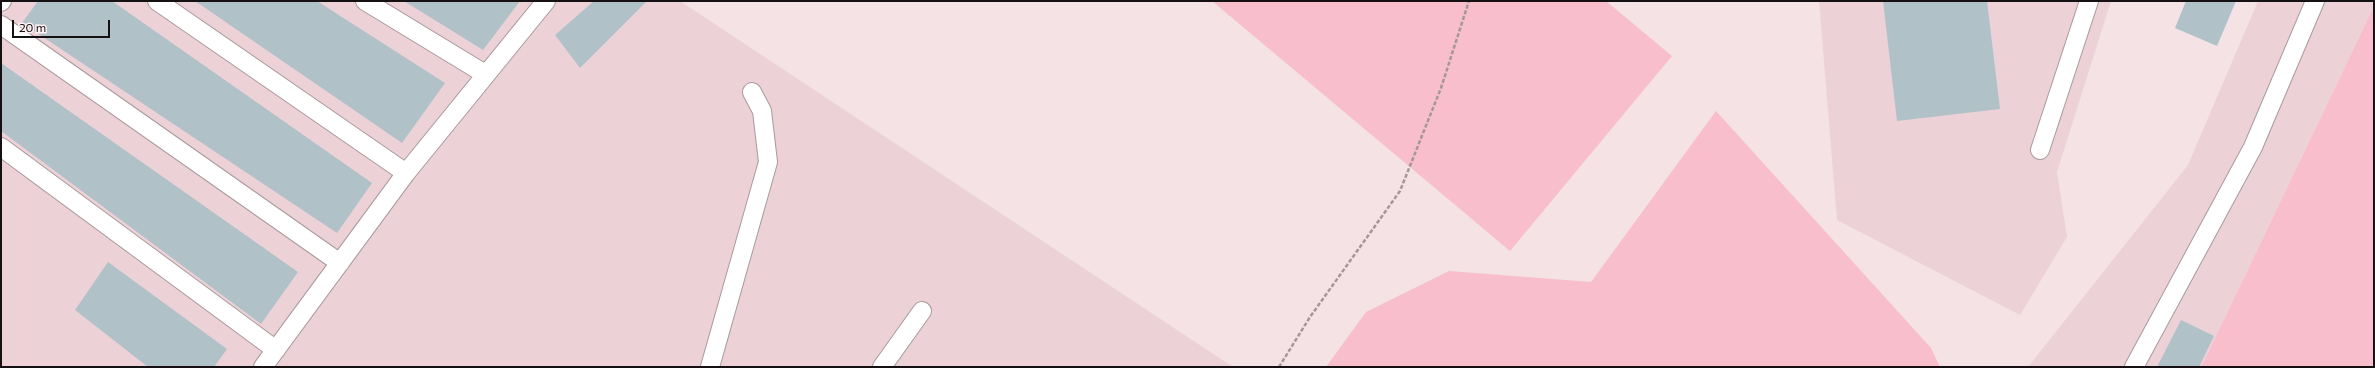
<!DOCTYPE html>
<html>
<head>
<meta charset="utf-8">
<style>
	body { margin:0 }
	#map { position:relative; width:2375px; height:368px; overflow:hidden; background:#f4e2e5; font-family:Commissioner,sans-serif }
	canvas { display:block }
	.frame { position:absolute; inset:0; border:2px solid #151011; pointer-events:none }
	.scale { position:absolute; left:12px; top:20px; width:98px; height:18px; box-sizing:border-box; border:2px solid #151011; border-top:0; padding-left:5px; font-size:12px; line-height:14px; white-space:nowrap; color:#151011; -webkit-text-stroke:3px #fef0f3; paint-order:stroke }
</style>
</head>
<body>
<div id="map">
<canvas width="2375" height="368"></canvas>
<div class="frame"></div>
<div class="scale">20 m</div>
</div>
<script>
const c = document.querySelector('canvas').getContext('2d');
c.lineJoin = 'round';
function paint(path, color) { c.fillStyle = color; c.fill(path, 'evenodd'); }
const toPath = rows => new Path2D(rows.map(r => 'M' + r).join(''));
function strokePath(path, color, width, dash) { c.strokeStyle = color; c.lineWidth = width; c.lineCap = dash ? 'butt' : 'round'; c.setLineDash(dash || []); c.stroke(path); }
const built = toPath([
	[1,1,680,1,1233,367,1,367],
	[1819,1,2111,1,2057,172,2067,237,2020,315,1837,220],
	[2258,1,2374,1,2374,6,2201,367,2028,367,2188,165]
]);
const green = toPath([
	[1212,1,1606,1,1672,56,1510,251],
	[2374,6,2374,367,2201,367,2285,192],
	[1716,111,1931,348,1940,367,1326,367,1366,312,1449,271,1591,282]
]);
const building = toPath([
	[38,1,112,1,372,183,337,233,22,23],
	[195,1,317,1,445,83,402,143],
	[404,1,520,1,483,50],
	[594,1,647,1,580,68,555,35],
	[1883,1,1987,1,2000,109,1897,121],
	[2186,1,2236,1,2217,46,2175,28],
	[1,63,298,272,261,324,1,131],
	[108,262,227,349,214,367,148,367,75,310],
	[2181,320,2214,336,2199,367,2157,367]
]);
const path = toPath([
	[1279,367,1310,317,1400,191,1441,88,1469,1]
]);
const service = toPath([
	[157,1,406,173],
	[365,1,485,74],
	[1,2,2,1],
	[1,25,340,263],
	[1,147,276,350],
	[2040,150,2089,1],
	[263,367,406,173,546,1],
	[710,367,768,162,762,111,752,92],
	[882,367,922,311],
	[2134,367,2253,147,2315,1]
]);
paint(built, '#ecd2d7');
paint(green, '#f8becb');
paint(building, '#b1c1c8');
strokePath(service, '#a9999c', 20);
strokePath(path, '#a49799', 2.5, [4, 2]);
strokePath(service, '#fff', 18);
</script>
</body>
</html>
